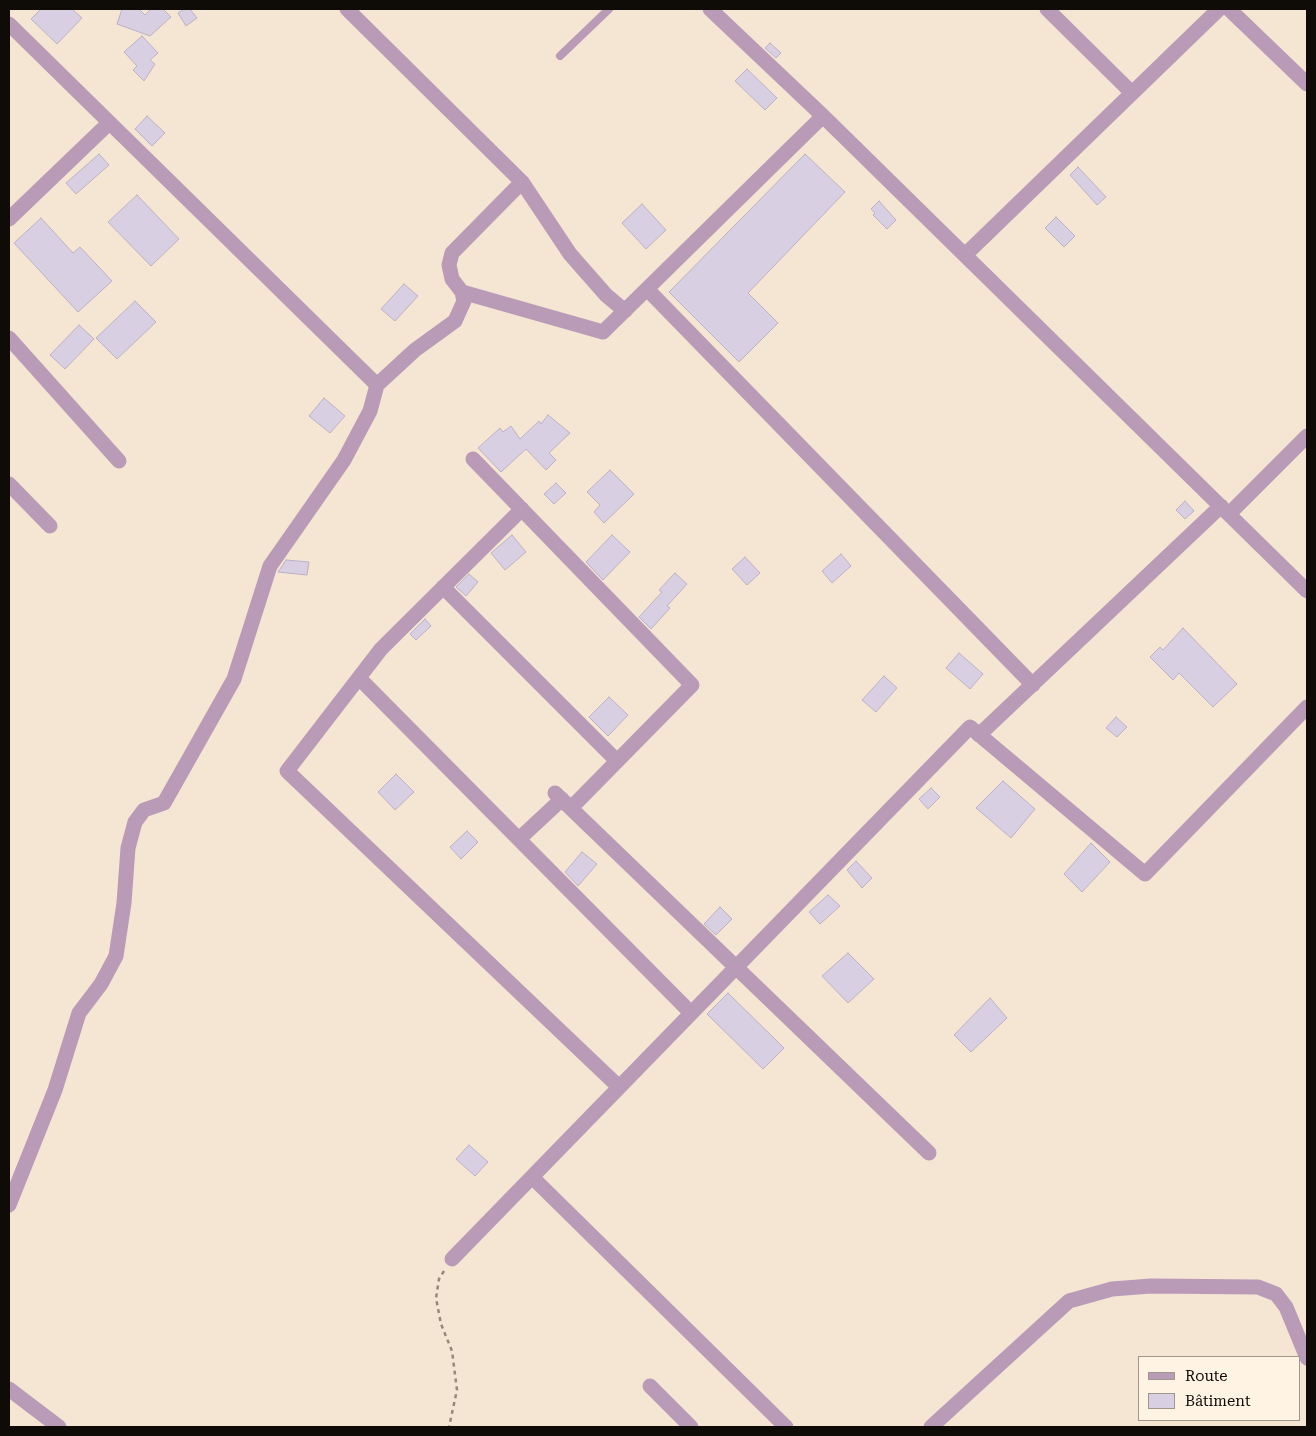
<!DOCTYPE html>
<html>
<head>
<meta charset="utf-8">
<style>
	body { margin:0 }
	#map { position:relative; width:1316px; height:1436px; overflow:hidden; background:#f4e6d3; font-family:"Roboto Serif",serif }
	canvas { display:block }
	.frame { position:absolute; inset:0; border:10px solid #0f0b06; pointer-events:none }
	.legend { position:absolute; left:1138px; top:1356px; width:162px; height:65px; box-sizing:border-box; background:#fff4e4; border:1px solid #9f978b; margin:0; padding:6px 9px; list-style:none; font-size:15px; color:#0f0b06 }
	.legend li { display:flex; align-items:center; gap:10px; height:25px }
	.legend b { width:25px; border:1px solid #9f978b }
</style>
</head>
<body>
<div id="map">
<canvas width="1316" height="1436"></canvas>
<div class="frame"></div>
<ul class="legend">
<li><b style="height:6px;background:#b99ab7"></b>Route</li>
<li><b style="height:14px;background:#d9cfe2"></b>Bâtiment</li>
</ul>
</div>
<script>
const c = document.querySelector('canvas').getContext('2d');
c.lineJoin = 'round';
function paint(path, color) { c.fillStyle = color; c.fill(path, 'evenodd'); }
const toPath = rows => new Path2D(rows.map(r => 'M' + r).join(''));
function strokePath(path, color, width, dash) { c.strokeStyle = color; c.lineWidth = width; c.lineCap = dash ? 'butt' : 'round'; c.setLineDash(dash || []); c.stroke(path); }
const building = toPath([
	[41,9,72,9,82,18,57,44,31,19,41,9],
	[122,9,139,9,145,15,151,9,163,9,171,17,150,36,117,24,122,9],
	[184,9,190,9,197,18,186,26,178,13,184,9],
	[142,36,158,53,150,60,155,64,144,81,133,70,137,66,124,52,142,36],
	[770,43,781,53,776,58,765,48,770,43],
	[747,69,777,98,765,110,735,81,747,69],
	[147,116,165,133,152,146,135,129,147,116],
	[99,154,109,165,76,194,66,183,99,154],
	[805,154,845,192,748,293,778,323,739,362,669,292,805,154],
	[1078,167,1106,197,1097,205,1070,175,1078,167],
	[137,195,179,239,151,266,108,222,137,195],
	[879,201,896,220,887,229,873,215,875,213,871,209,879,201],
	[642,204,666,230,646,249,622,223,642,204],
	[1056,217,1075,236,1064,247,1045,228,1056,217],
	[41,218,73,253,80,247,112,281,78,312,14,243,41,218],
	[404,284,418,296,395,321,381,309,404,284],
	[135,301,156,322,117,359,96,338,135,301],
	[79,325,94,339,65,369,50,355,79,325],
	[324,398,345,416,330,433,309,416,324,398],
	[548,415,570,433,549,453,556,460,546,470,526,449,501,472,478,448,500,428,503,432,511,426,520,439,539,421,541,424,548,415],
	[610,470,634,494,604,523,594,512,600,505,587,492,610,470],
	[556,483,566,493,554,504,544,494,556,483],
	[1185,501,1194,511,1185,519,1176,510,1185,501],
	[512,535,526,552,505,570,491,553,512,535],
	[612,535,630,552,603,580,586,562,612,535],
	[841,554,851,566,832,583,822,571,841,554],
	[745,557,760,573,747,585,732,569,745,557],
	[286,560,309,562,307,575,278,572,286,560],
	[675,573,687,584,667,606,670,608,651,629,639,617,662,592,659,590,675,573],
	[469,574,478,582,466,596,456,587,469,574],
	[425,619,431,626,416,640,410,634,425,619],
	[1183,628,1237,684,1213,707,1179,673,1173,680,1150,657,1160,647,1163,650,1183,628],
	[959,653,983,674,970,689,946,668,959,653],
	[884,676,897,688,876,712,862,700,884,676],
	[609,697,628,715,608,736,589,717,609,697],
	[1116,717,1127,727,1117,737,1106,728,1116,717],
	[396,774,414,792,395,810,378,792,396,774],
	[1003,781,1035,809,1011,838,976,808,1003,781],
	[931,788,940,797,928,809,919,799,931,788],
	[467,831,478,842,461,859,450,847,467,831],
	[1091,843,1110,862,1082,892,1064,874,1091,843],
	[582,852,597,864,578,886,565,872,582,852],
	[856,861,872,878,862,888,847,870,856,861],
	[828,895,840,906,820,924,809,912,828,895],
	[720,907,732,919,716,935,704,924,720,907],
	[848,953,874,979,848,1003,822,976,848,953],
	[728,993,784,1048,763,1069,707,1014,728,993],
	[990,998,1007,1018,971,1052,954,1035,990,998],
	[469,1145,488,1162,475,1176,456,1159,469,1145]
]);
const path = toPath([
	[444,1271,439,1279,436,1298,441,1324,452,1351,457,1390,449,1427]
]);
const service = toPath([
	[560,56,609,9]
]);
const minor = toPath([
	[347,9,522,182,570,254,606,295,625,311],
	[710,9,823,116,1307,591],
	[1047,9,1132,93],
	[1229,9,1307,84],
	[9,24,377,385],
	[9,219,109,123],
	[965,255,1219,9],
	[647,289,1033,685],
	[462,292,603,332,823,116],
	[9,338,119,461],
	[473,459,692,685,571,808],
	[9,484,50,526],
	[522,509,381,649,287,771,619,1087],
	[1229,514,1307,436],
	[443,587,617,761],
	[359,678,691,1013],
	[979,735,1221,506],
	[555,793,929,1153],
	[519,839,562,799],
	[532,1177,786,1427],
	[9,1205,55,1090,79,1013,101,984,116,956,124,903,128,848,135,822,144,810,164,803,234,679,270,566,344,460,370,411,377,385,415,350,455,321,464,301,462,292,452,279,449,265,452,253,522,182],
	[452,1259,970,727,1145,874,1307,707],
	[650,1386,691,1427],
	[9,1389,59,1427],
	[931,1427,1069,1301,1112,1289,1151,1286,1258,1287,1276,1294,1286,1307,1307,1358]
]);
paint(building, '#d9cfe2');
strokePath(building, '#bbb1c4', 1);
strokePath(path, '#93897c', 2.5, [4, 4]);
strokePath(service, '#b99ab7', 8);
strokePath(minor, '#b99ab7', 15);
</script>
</body>
</html>
